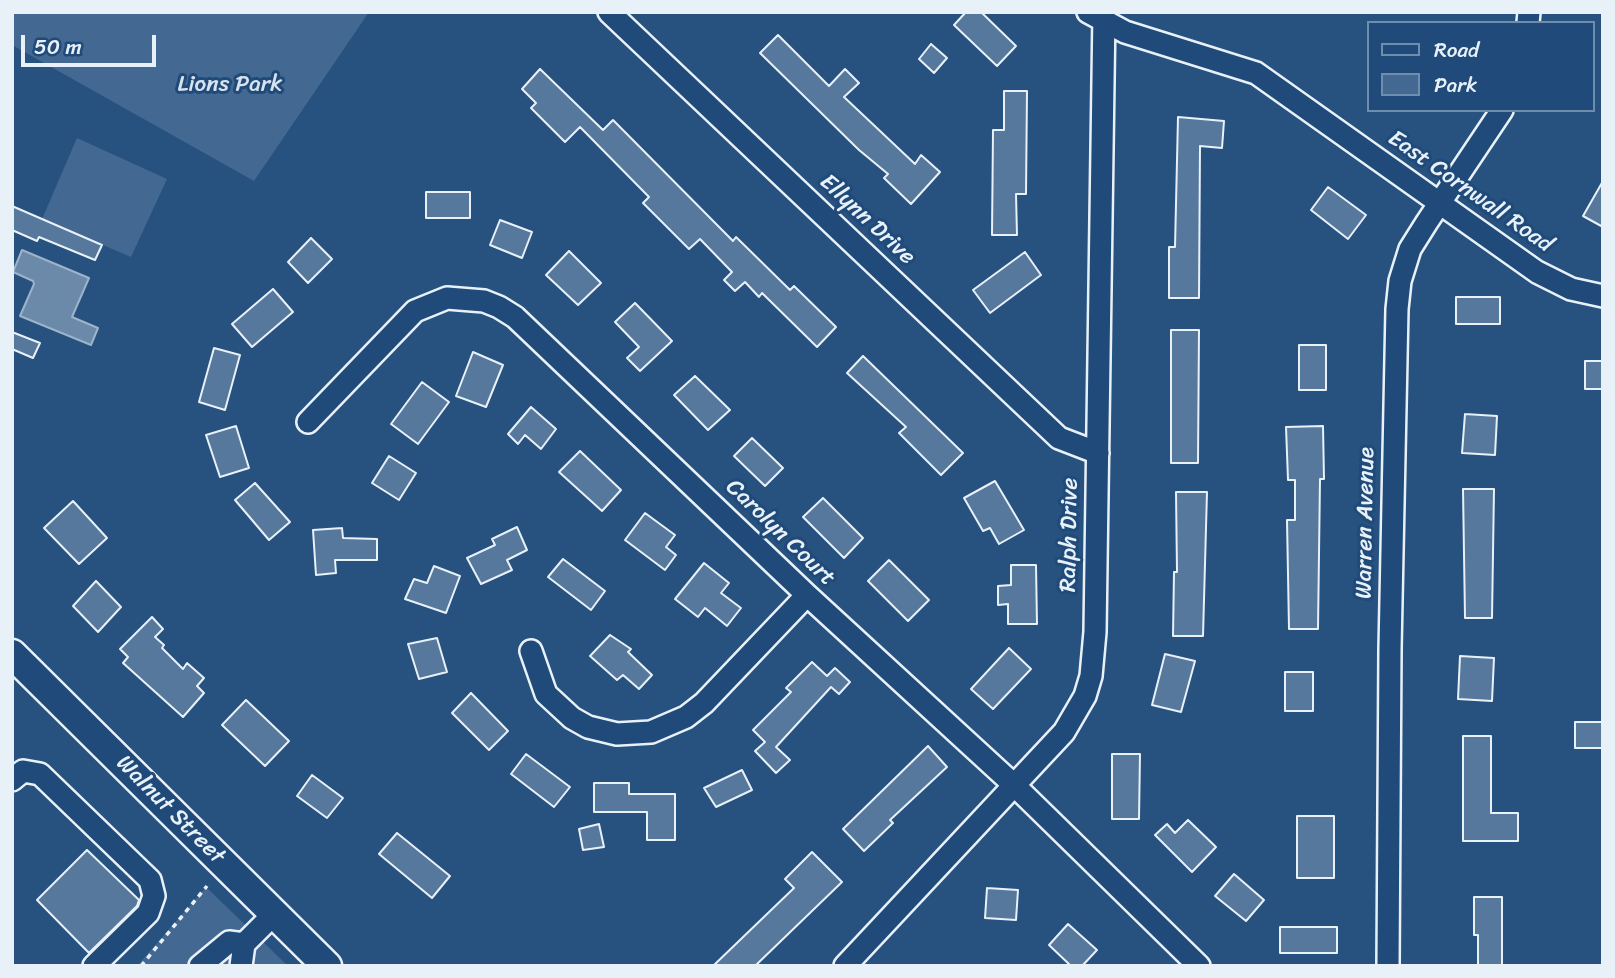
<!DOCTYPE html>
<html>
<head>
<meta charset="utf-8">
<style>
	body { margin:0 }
	#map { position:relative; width:1615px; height:978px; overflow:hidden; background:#27517f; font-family:Sriracha,sans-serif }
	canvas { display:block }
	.frame { position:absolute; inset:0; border:14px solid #e8f1f8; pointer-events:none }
	.legend { position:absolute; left:1367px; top:21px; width:228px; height:91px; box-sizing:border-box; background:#1f4a7a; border:2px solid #6f8dac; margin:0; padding:9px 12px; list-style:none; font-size:21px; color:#e8f1f8 }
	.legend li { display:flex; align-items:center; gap:14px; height:35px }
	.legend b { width:35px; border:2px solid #6f8dac }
	.scale { position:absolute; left:21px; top:35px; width:135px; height:32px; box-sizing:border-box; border:4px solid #e8f1f8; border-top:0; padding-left:9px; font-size:21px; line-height:24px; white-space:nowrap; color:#e8f1f8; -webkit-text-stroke:5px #1f4a7a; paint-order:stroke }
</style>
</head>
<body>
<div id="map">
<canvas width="1615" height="978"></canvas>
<div class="frame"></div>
<ul class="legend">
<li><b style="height:9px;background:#1f4a7a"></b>Road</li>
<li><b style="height:19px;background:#436891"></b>Park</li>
</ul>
<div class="scale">50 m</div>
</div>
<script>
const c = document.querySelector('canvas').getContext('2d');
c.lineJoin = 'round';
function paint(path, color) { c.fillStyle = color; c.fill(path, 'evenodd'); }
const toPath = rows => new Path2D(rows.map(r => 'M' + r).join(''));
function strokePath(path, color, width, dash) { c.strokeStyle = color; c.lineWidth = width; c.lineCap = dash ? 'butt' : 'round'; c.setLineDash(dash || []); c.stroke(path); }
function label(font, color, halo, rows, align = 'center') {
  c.font = font + ' Sriracha,sans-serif'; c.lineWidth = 6; c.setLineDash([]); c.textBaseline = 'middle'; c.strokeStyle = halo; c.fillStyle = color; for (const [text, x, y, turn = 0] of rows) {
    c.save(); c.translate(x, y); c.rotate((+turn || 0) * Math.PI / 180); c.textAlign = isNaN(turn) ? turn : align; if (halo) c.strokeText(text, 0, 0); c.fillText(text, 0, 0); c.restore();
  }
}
const green = toPath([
	[12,12,369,12,254,181,12,45],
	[77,138,167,179,131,257,42,219],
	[206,887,288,966,137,966]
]);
const water = toPath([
	[22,250,89,278,72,317,98,328,91,345,20,316,34,284,33,281,13,272,22,250]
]);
const building = toPath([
	[966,12,981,12,1016,46,997,66,954,25,966,12],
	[778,35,829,86,845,69,859,83,844,97,915,164,921,155,940,172,911,204,884,178,888,174,859,150,760,53,778,35],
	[931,44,947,58,934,73,919,59,931,44],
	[540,69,603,130,613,120,733,241,736,237,790,290,794,286,836,327,817,347,762,293,759,297,745,282,735,291,724,280,732,272,700,239,689,249,643,203,649,197,580,127,565,142,531,108,536,103,522,89,540,69],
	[1004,91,1027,91,1026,194,1016,194,1017,235,992,235,993,130,1004,130,1004,91],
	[1178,117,1224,121,1222,148,1200,146,1199,298,1169,298,1169,247,1175,247,1178,117],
	[1603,181,1603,227,1583,216,1603,181],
	[1328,187,1366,215,1348,239,1311,210,1328,187],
	[426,192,470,192,470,218,426,218,426,192],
	[12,206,102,245,95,260,39,237,37,241,12,230,12,206],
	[500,220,532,232,522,258,490,245,500,220],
	[311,238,332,259,308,283,288,262,311,238],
	[569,251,601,283,578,305,546,275,569,251],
	[1025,252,1041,275,990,313,973,290,1025,252],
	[273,289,293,312,252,347,232,324,273,289],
	[1456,297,1500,297,1500,324,1456,324,1456,297],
	[635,303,672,341,640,371,627,358,639,347,615,322,635,303],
	[1171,330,1199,330,1198,463,1171,463,1171,330],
	[12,332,40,343,33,358,12,349,12,332],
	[1299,345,1326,345,1326,390,1299,390,1299,345],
	[214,348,240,355,225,410,199,402,214,348],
	[473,352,503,365,486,407,456,396,473,352],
	[863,356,963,453,941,475,899,433,906,427,847,373,863,356],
	[1585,361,1603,361,1603,389,1585,389,1585,361],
	[695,376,730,410,708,430,674,395,695,376],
	[422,382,449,402,418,444,391,424,422,382],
	[531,407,556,429,541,449,525,435,518,444,508,434,531,407],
	[1465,414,1497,416,1495,455,1462,453,1465,414],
	[236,426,249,468,220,477,206,435,236,426],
	[1323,426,1324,479,1320,479,1318,629,1289,629,1287,520,1295,520,1295,480,1288,480,1286,427,1323,426],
	[752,438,783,468,765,486,734,456,752,438],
	[580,451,621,490,602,511,559,472,580,451],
	[389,456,416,473,399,500,372,483,389,456],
	[995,481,1024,530,999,544,990,528,983,531,964,498,995,481],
	[255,483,290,522,269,540,235,500,255,483],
	[1463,489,1494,489,1492,618,1465,618,1463,489],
	[1176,492,1207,492,1203,636,1173,636,1174,572,1177,572,1176,492],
	[823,498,863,538,844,558,803,517,823,498],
	[73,501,107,538,79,564,44,528,73,501],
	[645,513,675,535,666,547,676,555,665,570,625,540,645,513],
	[517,527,527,550,507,560,512,570,481,584,467,558,495,545,492,539,517,527],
	[342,528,343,538,377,539,377,560,335,560,336,573,316,575,313,530,342,528],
	[563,559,605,591,591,610,548,577,563,559],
	[889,560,929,600,908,621,868,581,889,560],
	[704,563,729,583,721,593,741,608,727,626,705,608,698,617,675,599,704,563],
	[1011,565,1036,565,1037,624,1008,624,1008,604,998,605,998,586,1011,585,1011,565],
	[434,566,460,576,446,613,405,599,414,579,427,583,434,566],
	[96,581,121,607,98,632,73,606,96,581],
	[152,617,163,629,155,637,164,645,162,648,183,669,187,663,204,678,197,686,204,693,183,717,123,663,128,657,120,649,152,617],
	[610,635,631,649,628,652,652,675,639,689,623,675,617,680,590,656,610,635],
	[437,638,447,672,419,679,408,644,437,638],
	[1009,648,1031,669,993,709,971,689,1009,648],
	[1165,654,1195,661,1181,712,1152,705,1165,654],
	[1460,656,1494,658,1492,701,1458,699,1460,656],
	[812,662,827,676,835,668,850,682,839,694,831,687,776,747,790,760,776,773,755,751,765,742,753,730,791,692,786,688,812,662],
	[1285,672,1313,672,1313,711,1285,711,1285,672],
	[471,693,508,731,489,750,452,713,471,693],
	[246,700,289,741,265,766,222,725,246,700],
	[1575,722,1603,722,1603,748,1575,748,1575,722],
	[1463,736,1491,736,1491,813,1518,813,1518,841,1463,841,1463,736],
	[928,746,947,767,890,820,893,823,864,851,843,829,928,746],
	[526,754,570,787,554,807,511,774,526,754],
	[1112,754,1140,754,1139,819,1112,819,1112,754],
	[742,770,752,790,716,807,704,788,742,770],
	[312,775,343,798,327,818,297,796,312,775],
	[594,783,629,783,629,794,675,794,675,840,647,840,647,812,594,812,594,783],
	[1297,816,1334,816,1334,878,1297,878,1297,816],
	[1188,820,1216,847,1192,872,1155,835,1167,824,1175,833,1188,820],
	[599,824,604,847,583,850,579,829,599,824],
	[397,833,450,876,432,898,379,854,397,833],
	[87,850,139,900,137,906,89,953,37,900,87,850],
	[812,852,842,882,755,966,713,966,794,888,785,879,812,852],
	[1234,874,1264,900,1246,921,1215,896,1234,874],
	[987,888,1018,890,1016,920,985,918,987,888],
	[1474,897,1502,897,1502,966,1478,966,1478,935,1474,935,1474,897],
	[1068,924,1097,950,1082,966,1071,966,1049,945,1068,924],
	[1280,927,1337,927,1337,953,1280,953,1280,927]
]);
const path = toPath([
	[141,966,207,886]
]);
const minor = toPath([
	[609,12,1059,438,1098,453],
	[1088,12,1125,32,1256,73,1537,272,1571,289,1603,296],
	[1528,23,1529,12],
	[308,422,415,311,447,298,484,301,499,307,515,317,807,595,1014,785,1199,966],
	[531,651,546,694,572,718,588,727,617,734,651,732,686,717,704,703,807,595],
	[12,780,23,771,40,774,150,880,154,896,148,913,94,966],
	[200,966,229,942,244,944],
	[241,966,244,944,274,914],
	[845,966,1064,732,1085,696,1091,676,1095,632,1104,12],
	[1388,966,1390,649,1397,309,1400,281,1410,249,1427,222,1502,110]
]);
const major = toPath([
	[12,654,327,966]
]);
const parkNames = [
	["Lions Park",230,85]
];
const streetNames = [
	["East Cornwall Road",1470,192,35],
	["Ellynn Drive",867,220,43],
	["Warren Avenue",1366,523,-89],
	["Carolyn Court",780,533,44],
	["Ralph Drive",1070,535,-89],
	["Walnut Street",170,810,45]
];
paint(green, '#436891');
paint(water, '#6b8aaa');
strokePath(water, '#9db3c9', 2);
paint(building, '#57789d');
strokePath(building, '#e8f1f8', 2);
strokePath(minor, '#e8f1f8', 26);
strokePath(major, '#e8f1f8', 33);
strokePath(path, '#e8f1f8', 3.5, [5, 5]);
strokePath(minor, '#1f4a7a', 21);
strokePath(major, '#1f4a7a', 28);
label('23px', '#d8e3ee', '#1f4a7a', parkNames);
label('23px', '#e8f1f8', '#1f4a7a', streetNames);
</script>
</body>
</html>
